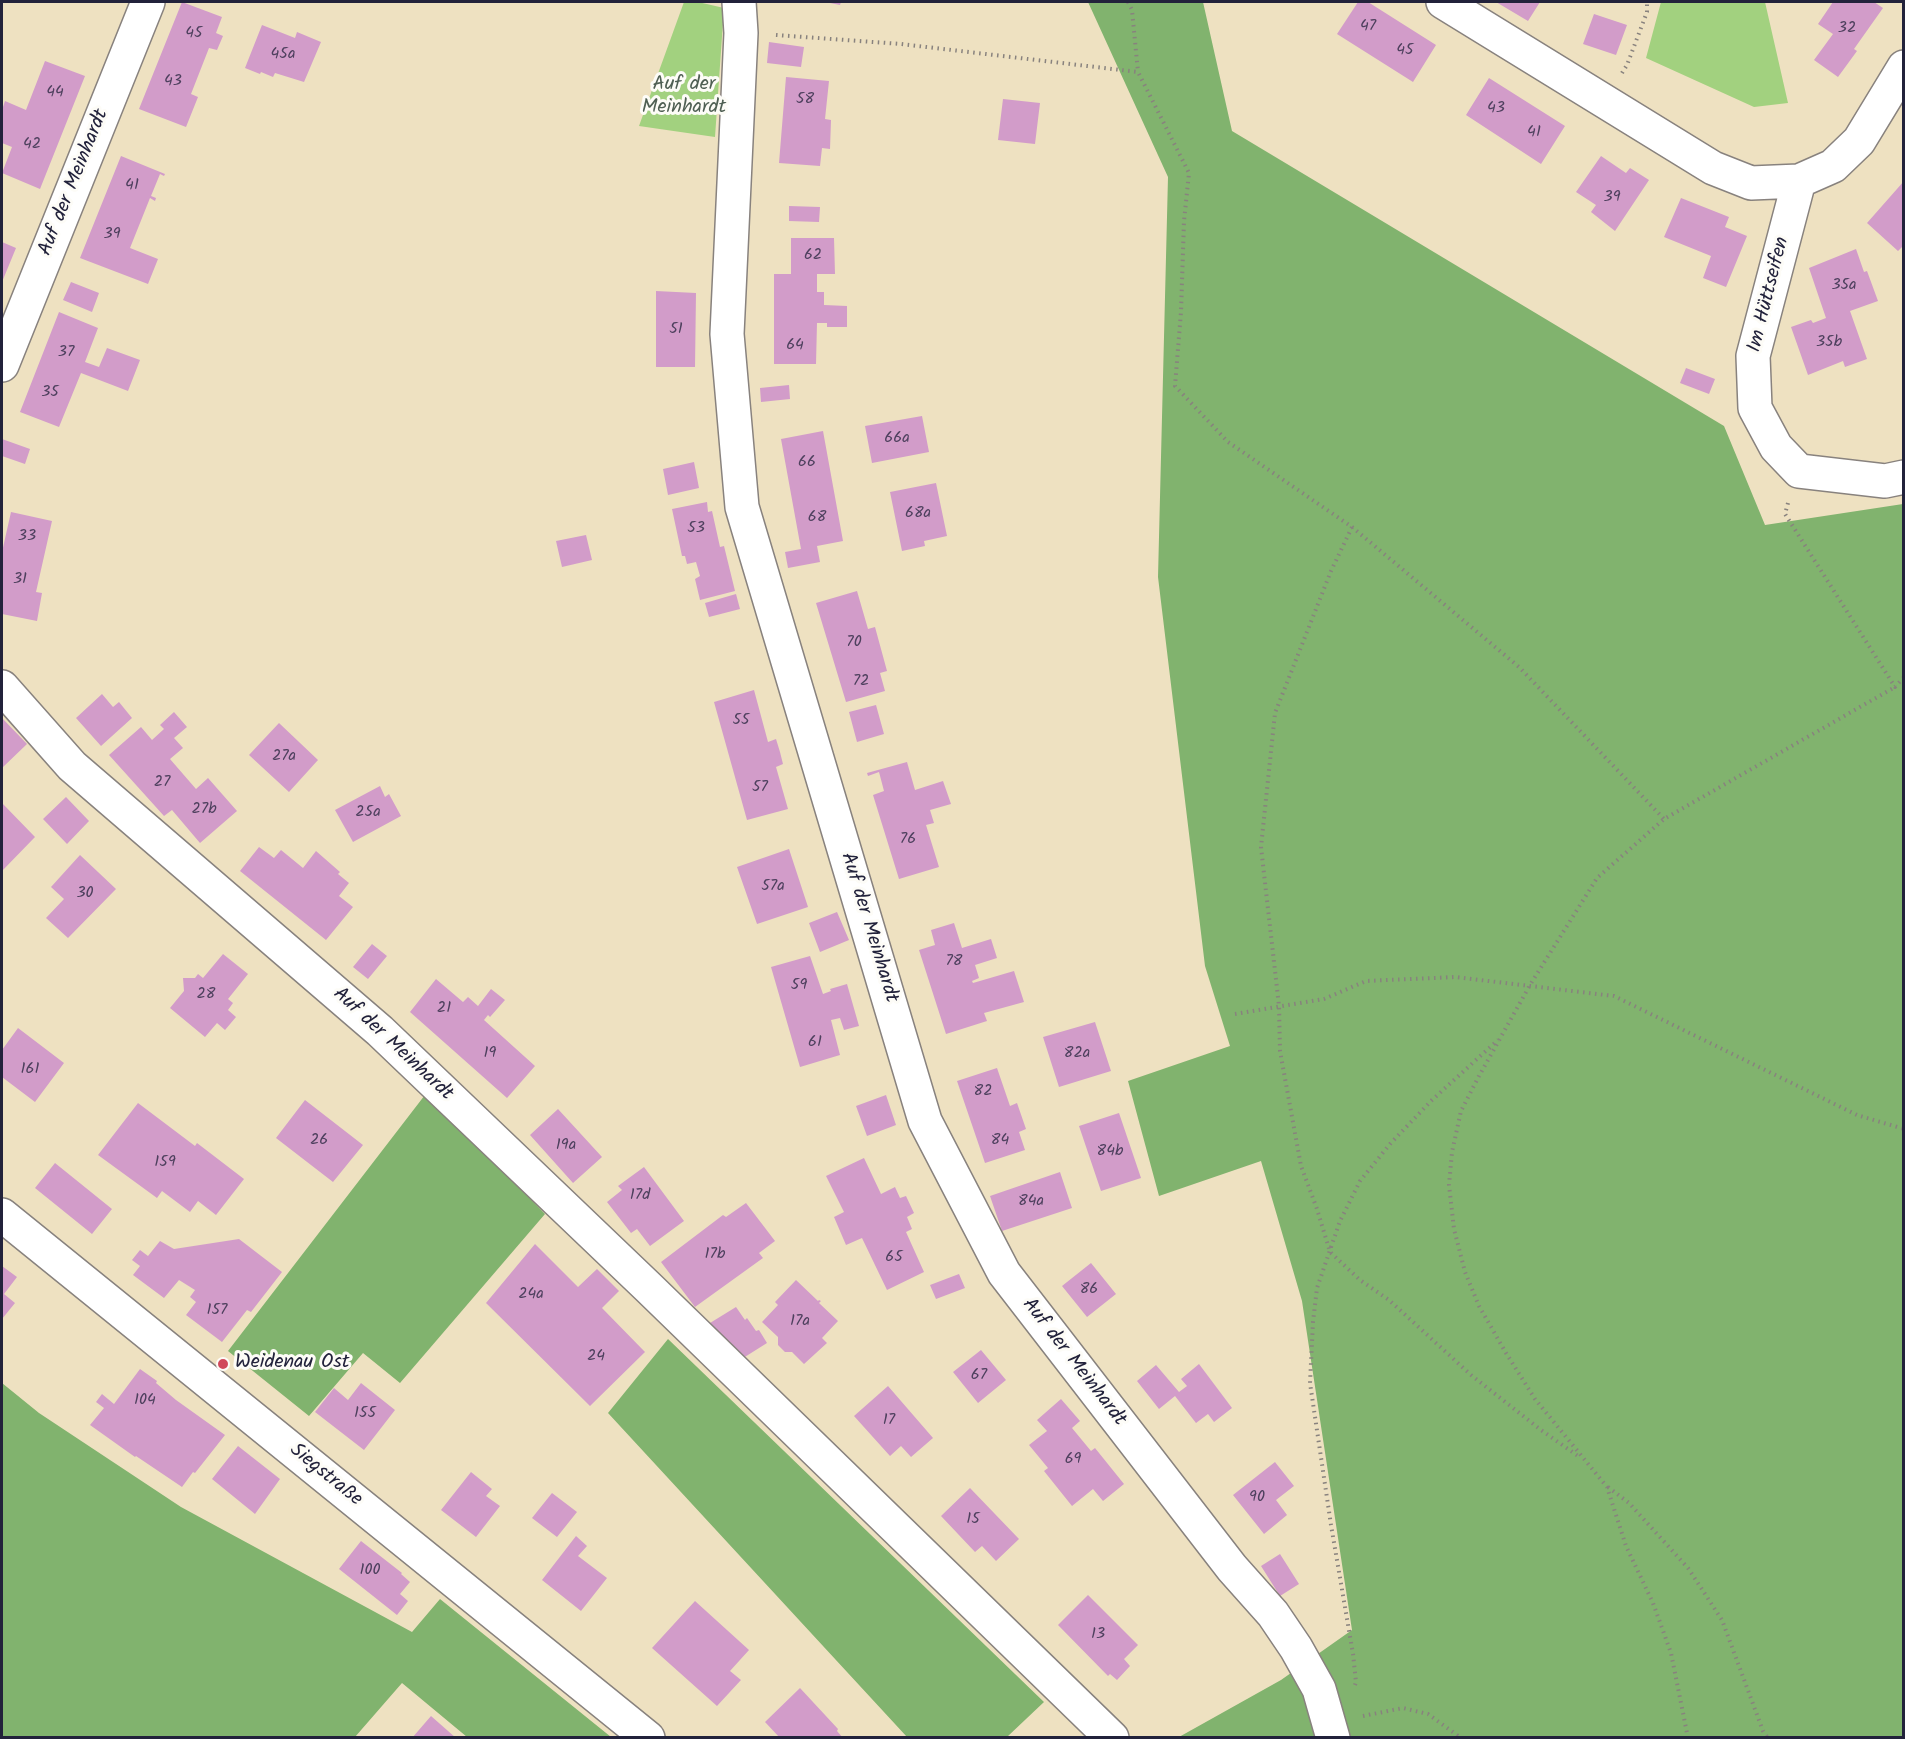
<!DOCTYPE html>
<html>
<head>
<meta charset="utf-8">
<style>
	body { margin:0 }
	#map { position:relative; width:1905px; height:1739px; overflow:hidden; background:#eee1c1; font-family:Kalam,sans-serif }
	canvas { display:block }
	.frame { position:absolute; inset:0; border:3px solid #22223b; pointer-events:none }
</style>
</head>
<body>
<div id="map">
<canvas width="1905" height="1739"></canvas>
<div class="frame"></div>
</div>
<script>
const c = document.querySelector('canvas').getContext('2d');
c.lineJoin = 'round';
function paint(path, color) { c.fillStyle = color; c.fill(path, 'evenodd'); }
const toPath = rows => new Path2D(rows.map(r => 'M' + r).join(''));
function strokePath(path, color, width, dash) { c.strokeStyle = color; c.lineWidth = width; c.lineCap = dash ? 'butt' : 'round'; c.setLineDash(dash || []); c.stroke(path); }
function label(font, color, halo, rows, align = 'center') {
  c.font = font + ' Kalam,sans-serif'; c.lineWidth = 6; c.setLineDash([]); c.textBaseline = 'middle'; c.strokeStyle = halo; c.fillStyle = color; for (const [text, x, y, turn = 0] of rows) {
    c.save(); c.translate(x, y); c.rotate((+turn || 0) * Math.PI / 180); c.textAlign = isNaN(turn) ? turn : align; if (halo) c.strokeText(text, 0, 0); c.fillText(text, 0, 0); c.restore();
  }
}
const green = toPath([
	[684,2,698,2,724,8,715,137,639,126],
	[1661,2,1765,2,1788,103,1754,107,1646,58]
]);
const forest = toPath([
	[1088,2,1203,2,1232,131,1724,426,1765,525,1903,504,1903,1737,1179,1737,1281,1680,1352,1630,1302,1301,1261,1161,1159,1196,1128,1081,1230,1046,1205,966,1158,577,1168,177],
	[428,1091,545,1214,400,1383,363,1353,309,1416,228,1351],
	[668,1339,1044,1702,1007,1737,907,1737,608,1413],
	[2,1383,39,1413,181,1507,412,1632,440,1599,611,1737,467,1737,402,1683,355,1737,2,1737]
]);
const building = toPath([
	[182,2,222,17,216,33,223,36,217,50,209,48,191,94,198,97,186,127,139,109],
	[825,2,841,2,840,5],
	[1358,2,1368,2,1436,45,1413,82,1337,34],
	[1496,2,1540,2,1528,21],
	[1833,2,1874,2,1883,8,1854,49,1857,51,1838,77,1814,60,1833,34,1818,24],
	[1594,14,1627,25,1616,55,1583,44],
	[262,25,295,38,297,32,321,42,304,82,275,73,273,77,261,72,260,74,245,68],
	[769,42,804,47,801,67,767,63],
	[45,61,85,76,40,189,2,173,12,147,2,143,2,110,5,101,26,110],
	[786,77,829,81,825,119,831,120,830,149,822,148,820,166,779,163],
	[1489,78,1565,126,1541,164,1466,115],
	[1003,99,1040,103,1035,144,998,140],
	[121,156,165,174,164,176,160,174,151,196,156,198,155,201,150,198,130,248,158,259,148,284,80,258],
	[1601,156,1626,173,1630,168,1649,180,1615,231,1591,212,1596,205,1576,192],
	[1904,181,1904,245,1898,251,1867,223],
	[1681,198,1729,217,1725,227,1747,236,1726,287,1703,278,1711,256,1664,237],
	[789,206,820,207,819,222,789,221],
	[791,238,834,238,835,274,817,274,817,292,824,292,824,305,847,306,847,327,827,327,827,323,817,323,816,364,774,364,774,274,791,274],
	[2,242,16,248,2,282],
	[1856,249,1864,272,1867,271,1878,301,1850,311,1867,359,1845,367,1843,361,1808,375,1791,327,1811,320,1813,323,1826,318,1809,268],
	[71,282,99,293,92,312,63,300],
	[656,291,696,293,695,367,656,367],
	[59,312,98,328,85,362,99,367,107,348,140,360,128,391,81,373,59,427,20,412],
	[1686,368,1715,379,1709,394,1680,383],
	[789,385,790,399,761,402,760,388],
	[922,416,929,452,872,463,865,426],
	[823,431,843,541,817,546,820,562,788,568,785,552,801,549,781,439],
	[2,439,30,449,25,464,2,456],
	[694,462,699,488,668,495,663,469],
	[936,483,947,536,924,541,925,546,902,551,890,492],
	[707,502,708,512,712,511,720,547,724,546,735,591,700,600,695,579,700,576,696,562,687,564,685,556,682,556,672,509],
	[11,512,52,521,36,592,42,593,37,621,2,614,2,552],
	[586,535,592,560,562,567,556,541],
	[857,591,868,629,875,627,887,671,880,673,885,691,846,702,816,603],
	[736,594,740,609,709,617,705,603],
	[754,690,768,742,776,739,780,752,783,764,776,767,788,809,747,820,714,702],
	[102,694,113,707,119,702,132,718,101,746,76,718],
	[876,705,884,734,857,742,849,712],
	[174,712,187,727,174,738,183,748,170,759,196,789,208,778,237,811,200,843,172,810,164,816,109,755,141,727,152,740,164,729,160,725],
	[2,718,27,744,2,768],
	[279,723,318,760,289,792,249,755],
	[907,762,915,790,943,781,951,804,930,810,934,823,926,825,939,867,899,879,873,795,884,791,879,772,868,776,867,773],
	[380,786,385,797,389,794,401,816,353,842,335,810],
	[66,797,89,821,67,844,43,819],
	[2,803,35,837,2,871],
	[259,847,274,858,281,850,303,868,316,851,340,872,338,874,349,883,339,896,353,907,326,940,240,871],
	[789,849,808,907,757,924,737,867],
	[80,855,116,889,68,938,46,918,64,899,51,887],
	[837,912,849,940,820,952,809,923],
	[954,923,962,948,991,939,997,958,975,965,979,978,972,981,973,983,1014,971,1024,1002,984,1013,987,1021,946,1034,919,950,935,945,931,930],
	[372,944,387,956,368,979,353,967],
	[223,954,248,974,228,999,233,1003,228,1010,236,1017,225,1030,217,1023,205,1037,170,1008,184,991,183,978,195,978,198,974,203,978],
	[810,956,823,994,831,991,830,989,847,984,859,1026,844,1030,840,1018,831,1020,840,1055,800,1067,771,967],
	[436,979,463,1002,468,997,478,1006,491,989,505,1000,490,1017,488,1015,484,1020,535,1066,507,1098,410,1012],
	[1095,1022,1111,1071,1059,1087,1043,1037],
	[18,1028,64,1063,35,1102,2,1077,2,1050],
	[997,1068,1010,1106,1017,1103,1026,1129,1019,1132,1025,1150,985,1163,957,1081],
	[886,1095,896,1125,867,1136,856,1106],
	[305,1100,363,1145,333,1182,276,1138],
	[138,1103,195,1146,197,1143,244,1179,216,1215,198,1201,190,1212,162,1191,157,1198,98,1155],
	[558,1109,602,1157,573,1183,530,1135],
	[1119,1113,1141,1178,1101,1191,1079,1126],
	[864,1158,881,1194,895,1187,900,1198,906,1196,914,1213,907,1217,912,1229,906,1232,924,1272,887,1290,862,1238,846,1245,834,1217,844,1212,826,1176],
	[55,1163,112,1209,92,1234,35,1188],
	[644,1167,684,1221,650,1246,637,1229,631,1233,607,1202,622,1190,618,1186],
	[1060,1172,1072,1208,1002,1231,990,1196],
	[746,1203,775,1241,759,1253,763,1258,695,1307,661,1262,723,1215,726,1217],
	[239,1239,282,1272,251,1312,247,1310,222,1342,186,1315,196,1302,190,1297,195,1290,179,1280,164,1298,133,1275,140,1266,132,1260,140,1250,148,1256,160,1241,174,1249],
	[535,1244,578,1287,597,1269,619,1291,602,1308,645,1352,590,1406,486,1303],
	[1091,1263,1116,1294,1087,1317,1062,1286],
	[2,1266,17,1277,4,1294,15,1303,2,1319],
	[959,1274,965,1288,936,1299,930,1285],
	[796,1280,818,1301,819,1300,821,1301,819,1303,838,1321,822,1338,827,1343,804,1364,792,1352,785,1352,778,1345,778,1337,762,1322,778,1305,775,1302],
	[736,1307,745,1320,747,1318,756,1331,759,1330,767,1343,740,1360,718,1336,710,1323],
	[981,1350,1006,1380,978,1403,953,1372],
	[1199,1364,1232,1408,1214,1422,1208,1414,1196,1423,1175,1396,1159,1409,1137,1381,1156,1365,1179,1392,1187,1386,1181,1379],
	[140,1369,157,1381,156,1383,176,1400,225,1435,195,1473,193,1472,182,1487,136,1456,135,1457,90,1425,104,1408,96,1402,102,1394,114,1404],
	[361,1383,395,1410,364,1450,315,1412,334,1388,348,1400],
	[888,1386,933,1438,911,1457,901,1446,890,1456,854,1416],
	[1061,1399,1080,1421,1072,1428,1091,1451,1095,1448,1124,1484,1103,1501,1093,1489,1072,1506,1044,1471,1048,1468,1029,1445,1047,1431,1037,1420],
	[238,1446,280,1479,255,1514,212,1479],
	[1275,1462,1294,1486,1276,1500,1287,1515,1264,1534,1233,1495],
	[471,1472,492,1489,486,1496,500,1506,476,1537,441,1510],
	[970,1488,1019,1539,996,1561,982,1546,975,1552,941,1516],
	[552,1493,577,1512,557,1537,532,1518],
	[576,1536,587,1546,578,1556,607,1578,581,1611,542,1580],
	[361,1541,402,1573,401,1574,410,1582,400,1594,408,1601,397,1615,339,1569],
	[1280,1554,1299,1584,1280,1596,1261,1566],
	[1088,1595,1138,1645,1124,1659,1130,1666,1117,1680,1110,1674,1108,1676,1058,1625],
	[695,1601,749,1650,730,1671,741,1680,717,1706,652,1648],
	[800,1688,838,1729,837,1731,843,1738,780,1738,765,1722],
	[431,1716,456,1738,412,1738]
]);
const path = toPath([
	[1128,2,1132,10,1138,72],
	[776,35,901,44,1138,72,1189,173,1184,221,1181,312,1175,386,1228,442,1352,527,1519,667,1664,819],
	[1622,73,1627,65,1647,12,1647,2],
	[1788,503,1785,514,1895,687,1904,677],
	[1352,527,1331,571,1275,713,1261,847,1279,1006,1280,1051,1301,1166,1317,1209,1330,1252,1360,1280,1389,1300,1471,1375,1541,1430,1578,1456],
	[1235,1014,1324,999,1366,981,1455,977,1614,996,1857,1115,1904,1129],
	[1608,1487,1629,1503,1688,1568,1722,1620,1763,1731,1768,1738],
	[1355,1685,1356,1682,1353,1654,1331,1525,1310,1383,1313,1322,1317,1288,1340,1221,1360,1181,1390,1144,1432,1100,1498,1040],
	[1363,1716,1403,1708,1428,1714,1461,1738],
	[1688,1738,1671,1653,1653,1603,1626,1546,1607,1487,1535,1399,1506,1353,1479,1306,1465,1272,1454,1229,1449,1185,1452,1152,1461,1111,1479,1076,1530,985,1597,878,1664,819,1895,687]
]);
const minor = toPath([
	[739,2,741,33,727,334,742,507,925,1121,1004,1273,1232,1568,1273,1614,1296,1648,1319,1689,1333,1738],
	[1443,2,1713,168,1751,183,1799,181,1833,166,1859,141,1904,67],
	[1799,181,1753,356,1755,408,1776,447,1799,471,1885,481,1904,477],
	[2,365,148,2],
	[2,687,72,766,380,1031,649,1288,1112,1738]
]);
const tertiary = toPath([
	[2,1215,648,1738]
]);
const markers = [
	[223,1364,6,"#d1495b"]
];
const numberNames = [
	["47",1368,27],
	["32",1847,29],
	["45",194,34],
	["45",1405,51],
	["45a",283,55],
	["43",173,82],
	["44",55,93],
	["58",805,100],
	["43",1496,109],
	["41",1534,133],
	["42",32,145],
	["41",132,186],
	["39",1612,198],
	["39",112,235],
	["62",813,256],
	["35a",1844,286],
	["51",676,330],
	["35b",1829,343],
	["64",795,346],
	["37",66,353],
	["35",50,393],
	["66a",897,439],
	["66",807,463],
	["68a",918,514],
	["68",817,518],
	["53",696,529],
	["33",27,537],
	["31",20,580],
	["70",854,643],
	["72",861,682],
	["55",741,721],
	["27a",284,757],
	["27",162,783],
	["57",760,788],
	["27b",204,810],
	["25a",368,813],
	["76",908,840],
	["57a",773,887],
	["30",85,894],
	["78",954,962],
	["59",799,986],
	["28",206,995],
	["21",444,1009],
	["61",815,1043],
	["19",490,1054],
	["82a",1077,1054],
	["161",30,1070],
	["82",983,1092],
	["26",319,1141],
	["84",1000,1141],
	["19a",566,1146],
	["84b",1110,1152],
	["159",165,1163],
	["17d",640,1196],
	["84a",1031,1202],
	["17b",715,1255],
	["65",894,1258],
	["86",1089,1290],
	["24a",531,1295],
	["157",217,1311],
	["17a",800,1322],
	["24",596,1357],
	["67",979,1376],
	["104",145,1401],
	["155",365,1414],
	["17",889,1421],
	["69",1073,1460],
	["90",1257,1498],
	["15",973,1520],
	["100",370,1571],
	["13",1098,1635]
];
const parkNames = [
	["Auf der",684,86],
	["Meinhardt",684,109]
];
const streetNames = [
	["Auf der Meinhardt",75,183,-68],
	["Im Hüttseifen",1770,295,-76],
	["Auf der Meinhardt",868,928,73],
	["Auf der Meinhardt",392,1045,43],
	["Auf der Meinhardt",1073,1363,52],
	["Siegstraße",325,1476,39]
];
const poiNames = [
	["Weidenau Ost",235,1364]
];
paint(green, '#a2d17f');
paint(forest, '#81b36e');
paint(building, '#d29cc9');
strokePath(minor, '#88827e', 36);
strokePath(tertiary, '#88827e', 36);
strokePath(path, '#88827e', 4, [1.5, 4.5]);
strokePath(minor, '#fff', 33);
strokePath(tertiary, '#fff', 33);
for (const [x, y, r, color] of markers) { const dot = new Path2D(); dot.arc(x, y, r, 0, 2 * Math.PI); c.fillStyle = color; c.fill(dot); strokePath(dot, '#fdfcf7', 2); }
label('16px', '#4e405e', null, numberNames);
label('20px', '#4f5f53', '#fdfcf7', parkNames);
label('20px', '#22223b', '#fdfcf7', streetNames);
label('20px', '#22223b', '#fdfcf7', poiNames, 'left');
</script>
</body>
</html>
